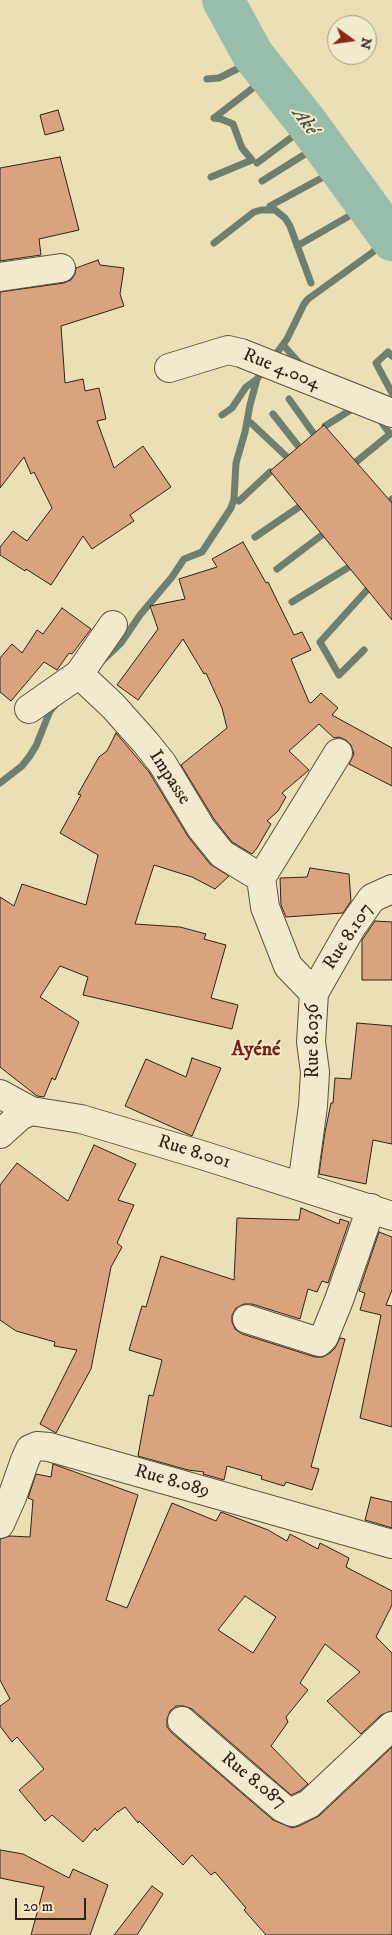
<!DOCTYPE html>
<html>
<head>
<meta charset="utf-8">
<style>
	body { margin:0 }
	#map { position:relative; width:392px; height:1935px; overflow:hidden; background:#eadfb5; font-family:"IM FELL DW Pica",serif }
	canvas { display:block }
	.north { position:absolute; left:327px; top:15px; width:50px; height:50px; box-sizing:border-box; background:#f1eacf; border:1px solid #a39a85; border-radius:50%; rotate:104deg; font-size:14px; font-weight:700; line-height:20px; text-align:center; color:#2f2317 }
	.north::after { content:''; display:block; margin:auto; width:18px; height:22px; background:#8f2418; clip-path:polygon(50% 0,100% 100%,50% 72%,0 100%) }
	.scale { position:absolute; left:15px; top:1898px; width:71px; height:22px; box-sizing:border-box; border:2px solid #2f2317; border-top:0; padding-left:6px; font-size:15px; line-height:18px; white-space:nowrap; color:#2f2317; -webkit-text-stroke:4px #f1eacf; paint-order:stroke }
</style>
</head>
<body>
<div id="map">
<canvas width="392" height="1935"></canvas>
<div class="north">N</div>
<div class="scale">20 m</div>
</div>
<script>
const c = document.querySelector('canvas').getContext('2d');
c.lineJoin = 'round';
const toPath = rows => new Path2D(rows.map(r => 'M' + r).join(''));
function strokePath(path, color, width, dash) { c.strokeStyle = color; c.lineWidth = width; c.lineCap = dash ? 'butt' : 'round'; c.setLineDash(dash || []); c.stroke(path); }
function paint(path, color) { c.fillStyle = color; c.fill(path, 'evenodd'); }
function label(font, color, halo, rows, align = 'center') {
  c.font = font + ' "IM FELL DW Pica",serif'; c.lineWidth = 4; c.setLineDash([]); c.textBaseline = 'middle'; c.strokeStyle = halo; c.fillStyle = color; for (const [text, x, y, turn = 0] of rows) {
    c.save(); c.translate(x, y); c.rotate((+turn || 0) * Math.PI / 180); c.textAlign = isNaN(turn) ? turn : align; if (halo) c.strokeText(text, 0, 0); c.fillText(text, 0, 0); c.restore();
  }
}
const stream = toPath([
	[207,79,219,78,245,65],
	[214,118,258,84],
	[257,163,296,134],
	[211,177,252,160,242,148,233,124,221,119,214,118],
	[262,181,310,151],
	[270,206,329,174],
	[214,243,254,212,261,210,275,210,285,218,290,226,311,283],
	[297,246,358,211],
	[285,347,302,366],
	[392,356,388,352,376,363,392,393],
	[273,358,287,339,304,304,308,299,373,252,385,236],
	[289,399,314,434],
	[273,414,299,447],
	[222,415,232,408,246,387,257,379],
	[251,423,287,457],
	[325,426,357,406],
	[356,462,390,434,377,416],
	[239,501,270,472],
	[390,501,392,499],
	[255,537,299,507],
	[277,569,322,535],
	[292,602,349,567],
	[364,650,339,675,320,642,367,590],
	[102,661,121,643,140,615,172,577,184,559,202,552,231,508,234,499,236,463,245,432,250,405,257,379,264,369],
	[0,783,22,766,29,757,36,746,50,711,56,704]
]);
const river = toPath([
	[223,0,253,55,307,123,392,240]
]);
const building = toPath([
	[58,110,64,130,45,135,40,115,58,110],
	[60,157,79,230,39,239,41,255,0,261,0,168,60,157],
	[98,260,100,265,124,268,120,294,124,306,61,326,65,383,83,379,85,391,99,388,106,419,97,421,114,468,143,446,171,487,130,515,134,521,92,549,83,536,51,585,26,569,25,571,0,555,0,547,13,531,27,541,52,508,34,472,31,474,24,457,0,488,0,292,64,283,71,280,75,274,76,268,98,260],
	[324,425,392,503,392,620,270,471,324,425],
	[243,542,266,583,268,582,294,635,302,632,311,650,291,659,309,702,311,703,321,693,338,708,332,715,392,748,392,786,349,764,354,754,351,745,346,740,339,737,334,738,319,724,289,751,309,770,282,793,286,797,278,811,267,821,271,824,257,848,252,854,232,842,214,819,181,765,227,728,222,708,206,673,204,674,183,639,138,700,117,685,158,629,150,606,185,599,179,579,217,567,212,559,243,542],
	[62,608,91,629,72,654,69,653,57,670,44,662,11,701,0,692,0,658,12,644,22,653,37,630,43,634,62,608],
	[116,733,149,772,189,838,210,864,229,876,215,889,192,877,154,865,135,924,180,927,206,934,204,939,226,945,211,998,238,1005,232,1029,83,995,88,977,60,966,40,997,79,1022,55,1080,52,1078,44,1097,37,1096,0,1067,0,897,14,906,22,884,86,905,98,855,60,833,81,795,78,794,99,757,107,751,116,733],
	[310,868,349,874,351,901,343,913,286,917,281,905,280,878,307,877,310,868],
	[375,921,392,922,392,980,362,980,362,940,375,921],
	[357,1023,392,1026,392,1144,373,1140,366,1184,319,1174,325,1132,331,1103,333,1103,335,1078,351,1079,357,1023],
	[192,1058,221,1068,192,1136,125,1106,146,1059,186,1077,192,1058],
	[94,1145,136,1164,118,1200,134,1205,117,1243,122,1247,111,1267,91,1369,56,1433,40,1424,77,1350,54,1346,55,1342,16,1331,0,1320,0,1185,17,1163,68,1201,94,1145],
	[301,1208,339,1224,340,1219,349,1222,328,1283,322,1281,317,1292,308,1289,300,1319,252,1304,244,1304,236,1308,232,1315,232,1322,235,1329,242,1334,315,1357,323,1357,330,1353,335,1348,340,1338,345,1339,311,1467,319,1469,312,1490,286,1482,284,1486,261,1479,262,1476,227,1466,224,1480,203,1474,204,1472,188,1470,138,1456,149,1395,153,1396,162,1360,129,1350,142,1306,146,1307,161,1256,234,1280,237,1218,299,1220,301,1208],
	[379,1232,392,1237,392,1290,386,1305,392,1306,392,1427,360,1418,381,1315,360,1310,365,1293,359,1291,379,1232],
	[53,1464,138,1495,106,1600,127,1608,172,1503,216,1521,221,1512,268,1530,287,1541,290,1534,318,1549,320,1543,349,1558,346,1567,392,1591,392,1605,376,1637,392,1653,392,1711,381,1715,361,1734,327,1701,360,1672,325,1644,300,1683,308,1690,286,1717,288,1722,271,1746,308,1784,300,1791,291,1795,192,1709,184,1706,176,1706,170,1711,167,1719,167,1727,172,1733,273,1820,292,1828,299,1826,319,1816,392,1747,392,1935,266,1935,244,1910,246,1908,215,1872,211,1875,192,1855,183,1865,139,1821,138,1823,125,1807,118,1812,118,1811,97,1831,95,1828,83,1842,52,1815,45,1821,19,1790,44,1769,17,1737,12,1742,0,1726,0,1706,10,1699,0,1680,0,1539,10,1536,30,1537,33,1500,28,1498,36,1474,51,1477,53,1464],
	[245,1596,276,1617,253,1653,218,1630,245,1596],
	[371,1497,392,1502,392,1528,365,1520,371,1497],
	[0,1850,23,1854,69,1878,73,1869,108,1885,90,1935,31,1935,44,1887,0,1878,0,1850],
	[152,1886,163,1894,137,1935,114,1935,152,1886]
]);
const minor = toPath([
	[0,277,61,268],
	[169,368,228,350,241,353,392,413],
	[79,674,113,706,146,743,162,763,201,828,222,854,261,878],
	[29,709,79,674,113,625],
	[314,993,351,928,372,898,392,889],
	[0,1094,31,1111],
	[0,1134,20,1116,31,1111,81,1119,205,1156,392,1216],
	[302,1186,313,1106,315,1072,311,1042,314,993,288,966,265,907,261,878,338,753],
	[247,1319,319,1342,324,1337,339,1300,371,1208],
	[0,1524,12,1497,25,1460,30,1449,37,1446,49,1447,392,1544],
	[182,1721,250,1780,283,1808,292,1812,309,1804,392,1726]
]);
const streetNames = [
	["Rue 4.004",281,370,22],
	["Impasse",169,778,57],
	["Rue 8.107",349,937,-57],
	["Rue 8.036",314,1041,-90],
	["Rue 8.001",194,1153,17],
	["Rue 8.089",172,1482,16],
	["Rue 8.087",253,1781,39]
];
const waterNames = [
	["Aké",304,122,53]
];
const neighbourhoodNames = [
	["Ayéné",256,1051]
];
strokePath(stream, '#6e7f70', 7);
strokePath(river, '#98bdab', 42);
paint(building, '#daa380');
strokePath(building, '#2f2317', 1);
strokePath(minor, '#5e523e', 30);
strokePath(minor, '#f1eacf', 28);
label('19px', '#2f2317', '#f1eacf', streetNames);
label('italic 20px', '#4e5143', '#f1eacf', waterNames);
label('bold 20px', '#7a1f14', '#f1eacf', neighbourhoodNames);
</script>
</body>
</html>
